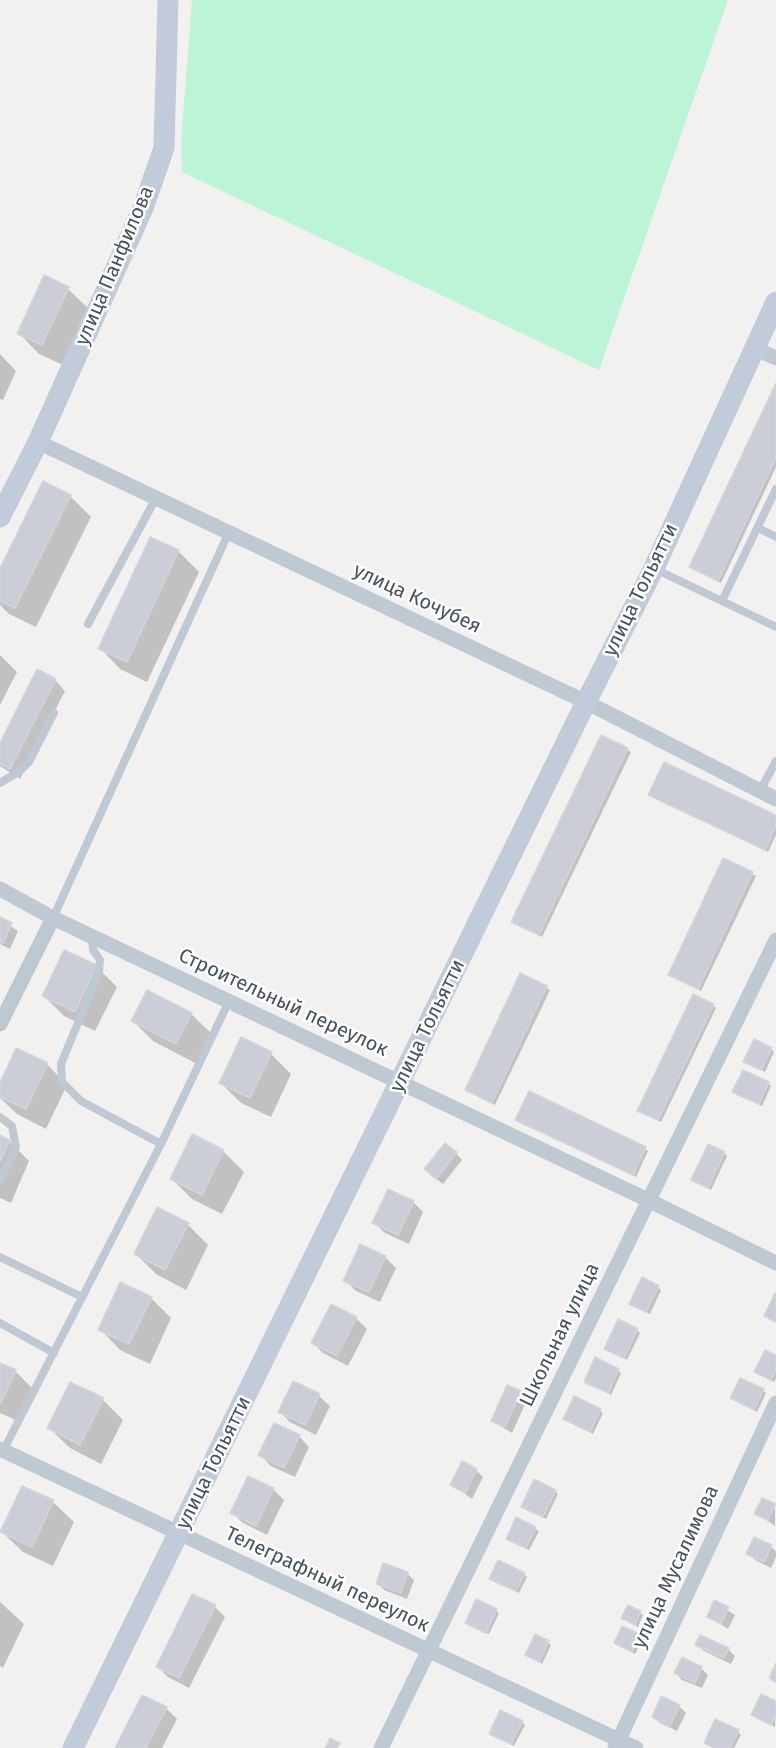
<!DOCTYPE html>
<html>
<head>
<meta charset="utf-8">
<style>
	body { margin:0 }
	canvas { display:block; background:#f3f0f0 }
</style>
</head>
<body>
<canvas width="776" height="1748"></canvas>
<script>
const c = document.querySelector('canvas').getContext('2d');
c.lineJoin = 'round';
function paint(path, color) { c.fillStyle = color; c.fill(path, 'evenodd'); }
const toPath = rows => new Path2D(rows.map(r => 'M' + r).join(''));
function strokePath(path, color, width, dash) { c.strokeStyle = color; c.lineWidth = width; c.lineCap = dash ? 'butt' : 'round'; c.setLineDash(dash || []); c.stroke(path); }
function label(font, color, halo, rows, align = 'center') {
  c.font = font + ' "Fira Sans",sans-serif'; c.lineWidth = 5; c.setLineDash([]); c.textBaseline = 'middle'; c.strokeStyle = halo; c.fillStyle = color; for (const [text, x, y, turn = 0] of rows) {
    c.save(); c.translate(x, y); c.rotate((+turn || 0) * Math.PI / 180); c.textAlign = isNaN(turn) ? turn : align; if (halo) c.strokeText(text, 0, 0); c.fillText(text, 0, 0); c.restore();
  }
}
const green = toPath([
	[192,0,728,0,599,370,182,172,181,142]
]);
const shadow = toPath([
	[68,289,89,309,63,365,39,354,19,333],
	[0,354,16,371,3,400,0,399],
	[776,387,776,467,721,583,690,567],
	[70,496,91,517,36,627,9,614,0,605,0,571],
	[178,551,199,572,147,682,120,669,100,648],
	[0,655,17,672,0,705],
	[55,680,65,691,20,779,0,766,0,747],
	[601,737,631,752,542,937,513,922],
	[650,794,776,817,776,835,768,852],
	[724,860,756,876,701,991,670,974],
	[0,919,18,931,10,949,0,944],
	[96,966,117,987,95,1031,64,1016,44,996],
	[521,975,550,990,495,1105,467,1090],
	[713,1005,716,1008,661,1122,642,1113,639,1110],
	[191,1014,212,1034,197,1064,153,1041,133,1021],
	[771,1049,774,1052,765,1072,745,1061],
	[271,1054,291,1074,271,1117,241,1103,220,1082],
	[47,1064,67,1085,46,1129,17,1114,0,1098,0,1086],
	[768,1083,771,1086,762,1106,734,1092],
	[520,1122,645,1148,648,1151,636,1177],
	[193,1136,223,1151,244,1172,222,1214,192,1199,172,1179],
	[0,1137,9,1141,29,1161,11,1203,0,1198],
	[456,1153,462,1160,443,1184,433,1176],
	[724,1153,727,1156,711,1190,693,1180],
	[413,1202,423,1212,409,1244,385,1233,374,1223],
	[188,1225,208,1245,186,1290,156,1274,136,1254],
	[385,1257,396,1268,380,1302,356,1291,345,1280],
	[658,1287,661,1290,650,1314,634,1306],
	[151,1298,171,1318,150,1364,120,1350,100,1329],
	[356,1318,367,1329,348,1366,323,1353,313,1343],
	[637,1330,640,1333,627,1360,606,1348],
	[776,1357,776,1378,774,1382,756,1372],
	[0,1365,15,1371,36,1392,22,1423,0,1413],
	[618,1370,621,1373,611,1395,585,1381],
	[763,1390,766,1393,757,1412,732,1398],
	[520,1393,527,1400,512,1433,492,1421],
	[319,1396,330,1406,316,1435,290,1422,280,1412],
	[103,1400,123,1420,101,1464,70,1448,49,1428],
	[600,1410,603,1413,593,1434,565,1419],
	[299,1436,309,1447,295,1477,271,1466,260,1455],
	[476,1470,483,1477,472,1499,452,1485],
	[273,1489,284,1500,267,1535,243,1523,232,1513],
	[555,1491,558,1494,546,1519,523,1507],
	[53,1502,74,1522,53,1566,23,1552,2,1532],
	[775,1506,775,1526,756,1513],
	[517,1519,539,1531,529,1550,508,1538],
	[771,1547,776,1551,776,1557,771,1568,755,1560,748,1553],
	[407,1573,414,1580,407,1599,384,1590,377,1583],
	[524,1574,527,1577,519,1593,491,1579],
	[0,1602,24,1624,3,1668,0,1666],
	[715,1602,735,1615,728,1629,709,1616],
	[215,1607,225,1617,189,1688,168,1677,157,1666],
	[496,1610,499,1613,489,1634,467,1622],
	[640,1612,643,1615,638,1627,623,1618],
	[640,1636,643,1639,635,1654,615,1643],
	[548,1642,551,1645,542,1664,527,1655],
	[697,1645,728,1649,735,1656,731,1664,704,1651],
	[701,1668,708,1675,702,1688,682,1680,676,1673],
	[776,1702,775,1727,753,1715],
	[679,1706,686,1713,677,1731,660,1723,653,1717],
	[166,1708,177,1719,162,1748,117,1748],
	[522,1722,525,1725,514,1746,491,1734],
	[738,1732,741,1735,734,1748,714,1748,706,1743]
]);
const building = toPath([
	[44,275,69,287,42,345,17,334,44,275],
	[776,383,776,458,718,581,689,567,776,383],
	[43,481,71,495,15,608,0,601,0,568,43,481],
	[150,537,179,550,127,662,98,649,150,537],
	[37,669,56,679,10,769,0,764,0,743,37,669],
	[601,735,628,748,539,935,511,922,601,735],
	[664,762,776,815,776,826,765,850,648,795,664,762],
	[723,858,753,872,698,989,668,975,723,858],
	[0,917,12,923,3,943,0,942,0,917],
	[64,950,97,965,75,1012,42,996,64,950],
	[520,973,547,986,492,1103,465,1090,520,973],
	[147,990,192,1013,176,1044,131,1021,147,990],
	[693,994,714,1004,658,1120,637,1111,693,994],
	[241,1037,272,1052,250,1098,219,1083,241,1037],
	[754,1039,772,1048,761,1070,743,1062,754,1039],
	[16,1048,48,1063,26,1109,0,1097,0,1083,16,1048],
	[743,1070,769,1082,759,1104,732,1092,743,1070],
	[529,1091,646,1147,633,1175,515,1120,529,1091],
	[192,1134,224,1150,202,1195,170,1179,192,1134],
	[0,1135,10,1140,0,1162,0,1135],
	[445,1143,457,1152,436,1179,424,1169,445,1143],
	[708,1144,725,1152,708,1188,691,1180,708,1144],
	[388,1189,414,1201,398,1235,372,1223,388,1189],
	[157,1207,189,1223,165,1270,134,1254,157,1207],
	[360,1244,386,1256,369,1292,343,1281,360,1244],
	[642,1277,659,1286,646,1312,629,1304,642,1277],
	[120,1282,152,1297,129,1344,98,1330,120,1282],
	[775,1293,776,1294,776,1322,764,1316,775,1293],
	[331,1304,357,1317,337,1356,311,1343,331,1304],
	[618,1319,638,1329,624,1358,604,1349,618,1319],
	[765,1350,776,1355,776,1370,771,1380,754,1372,765,1350],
	[595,1357,619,1369,608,1393,584,1382,595,1357],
	[0,1363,16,1370,1,1403,0,1403,0,1363],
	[740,1378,764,1389,754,1410,730,1398,740,1378],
	[293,1381,320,1394,305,1425,278,1412,293,1381],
	[70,1382,104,1398,80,1445,47,1428,70,1382],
	[507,1385,521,1391,505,1427,491,1421,507,1385],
	[574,1396,601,1409,590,1432,563,1419,574,1396],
	[274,1423,300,1435,284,1468,258,1455,274,1423],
	[462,1461,477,1469,465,1493,450,1485,462,1461],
	[248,1476,274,1488,256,1526,230,1513,248,1476],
	[534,1479,556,1490,543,1517,521,1507,534,1479],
	[22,1486,54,1500,32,1547,0,1532,22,1486],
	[762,1498,776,1504,768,1520,754,1514,762,1498],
	[516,1517,536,1527,526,1548,506,1539,516,1517],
	[754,1537,772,1545,764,1562,746,1554,754,1537],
	[498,1560,525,1573,516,1591,489,1579,498,1560],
	[383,1563,408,1572,401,1593,376,1584,383,1563],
	[192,1594,216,1605,179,1678,156,1667,192,1594],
	[476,1599,497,1609,486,1633,465,1623,476,1599],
	[714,1600,729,1607,721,1624,707,1617,714,1600],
	[628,1605,641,1611,635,1625,621,1618,628,1605],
	[622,1626,641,1635,632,1652,614,1643,622,1626],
	[535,1634,549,1641,539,1662,525,1655,535,1634],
	[700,1635,729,1648,724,1658,695,1645,700,1635],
	[682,1657,702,1667,695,1683,674,1673,682,1657],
	[776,1663,776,1682,769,1678,776,1663],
	[761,1694,776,1701,776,1715,771,1725,751,1715,761,1694],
	[142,1695,167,1707,146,1748,115,1748,142,1695],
	[661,1696,680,1705,670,1726,652,1717,661,1696],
	[500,1710,523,1721,511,1744,489,1734,500,1710],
	[715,1719,739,1730,730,1748,714,1748,704,1743,715,1719],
	[330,1738,340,1743,337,1748,325,1748,330,1738]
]);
const lane = toPath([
	[758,528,776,537],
	[655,569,776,627],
	[722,601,776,489],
	[88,624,156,498],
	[0,783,20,771,29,762,54,713],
	[760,791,776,761],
	[53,918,229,532],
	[92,937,93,950,100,960,99,972,61,1064,62,1082,81,1101,161,1144],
	[0,1117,12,1126,16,1147,0,1180],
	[0,1257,82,1297],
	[0,1323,54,1353],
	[2,1453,161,1144,229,1001]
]);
const street = toPath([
	[754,348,776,358],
	[38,442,586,702,776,799],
	[0,889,53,918,648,1200,776,1263],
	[0,1024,53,918],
	[0,1449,636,1748],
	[381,1748,776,940],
	[615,1748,776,1403]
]);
const secondary = toPath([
	[0,517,38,442,143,208,164,148,168,0],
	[73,1748,586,702,654,568,776,302]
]);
const streetNames = [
	["улица Панфилова",115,266,-67],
	["улица Тольятти",641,590,-64],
	["улица Кочубея",417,599,25],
	["Строительный переулок",283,1003,25],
	["улица Тольятти",428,1026,-64],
	["Школьная улица",560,1335,-64],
	["улица Тольятти",214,1463,-64],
	["улица Мусалимова",676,1567,-65],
	["Телеграфный переулок",327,1580,25]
];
paint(green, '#bbf4d6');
paint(shadow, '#0003');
paint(building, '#cbced6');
strokePath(building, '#d3d5dc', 1.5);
strokePath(lane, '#bfc9d3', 8);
strokePath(street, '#bfc9d3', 15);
strokePath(secondary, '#c1cbda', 21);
label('20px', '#46515f', '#fff', streetNames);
</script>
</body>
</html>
